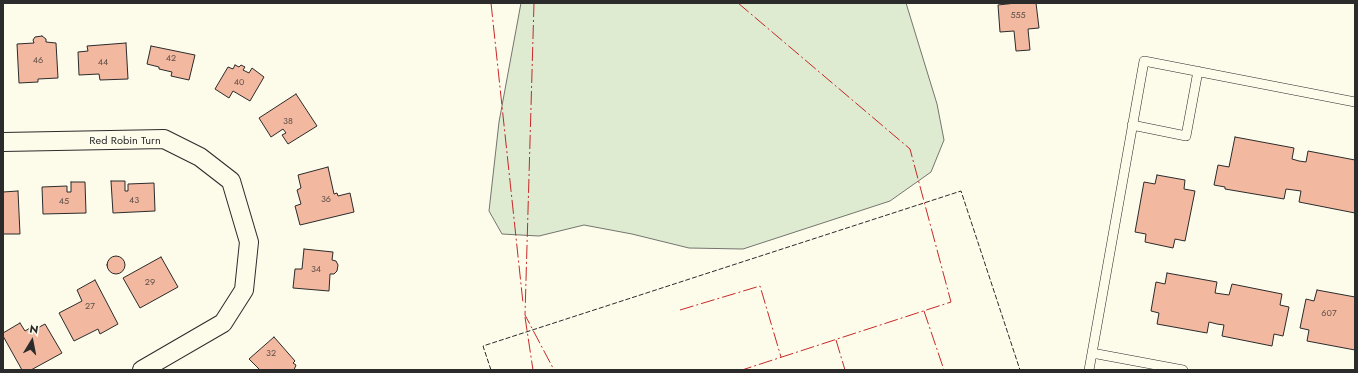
<!DOCTYPE html>
<html>
<head>
<meta charset="utf-8">
<style>
	body { margin:0 }
	#map { position:relative; width:1358px; height:373px; overflow:hidden; background:#fdfbea; font-family:Jost,sans-serif }
	canvas { display:block }
	.frame { position:absolute; inset:0; border:4px solid #2b2b2b; pointer-events:none }
	.north { position:absolute; left:12px; top:321px; width:40px; height:40px; -webkit-text-stroke:3px #fdfbea; paint-order:stroke; rotate:10deg; font-size:11px; font-weight:700; line-height:16px; text-align:center; color:#2b2b2b }
	.north::after { content:''; display:block; margin:auto; width:14px; height:18px; background:#2b2b2b; clip-path:polygon(50% 0,100% 100%,50% 72%,0 100%) }
</style>
</head>
<body>
<div id="map">
<canvas width="1358" height="373"></canvas>
<div class="frame"></div>
<div class="north">N</div>
</div>
<script>
const c = document.querySelector('canvas').getContext('2d');
c.lineJoin = 'round';
function paint(path, color) { c.fillStyle = color; c.fill(path, 'evenodd'); }
const toPath = rows => new Path2D(rows.map(r => 'M' + r).join(''));
function strokePath(path, color, width, dash) { c.strokeStyle = color; c.lineWidth = width; c.lineCap = dash ? 'butt' : 'round'; c.setLineDash(dash || []); c.stroke(path); }
function label(font, color, halo, rows, align = 'center') {
  c.font = font + ' Jost,sans-serif'; c.lineWidth = 3; c.setLineDash([]); c.textBaseline = 'middle'; c.strokeStyle = halo; c.fillStyle = color; for (const [text, x, y, turn = 0] of rows) {
    c.save(); c.translate(x, y); c.rotate((+turn || 0) * Math.PI / 180); c.textAlign = isNaN(turn) ? turn : align; if (halo) c.strokeText(text, 0, 0); c.fillText(text, 0, 0); c.restore();
  }
}
const green = toPath([
	[521,3,906,3,937,104,944,140,931,172,890,201,743,249,689,248,632,234,584,225,539,236,502,234,489,211,499,122,521,3]
]);
const building = toPath([
	[1016,3,1036,3,1039,28,1028,29,1030,50,1016,51,1014,31,1000,32,998,5,1016,3],
	[42,36,46,39,46,42,56,43,58,78,38,79,38,82,19,83,17,44,34,43,33,40,35,37,42,36],
	[126,43,128,79,100,80,99,74,79,75,78,52,88,51,87,46,126,43],
	[151,46,195,55,189,80,171,76,172,72,159,69,159,67,147,64,151,46],
	[235,65,239,67,241,65,245,67,243,70,249,73,252,68,264,77,250,101,233,91,229,98,215,89,228,67,233,69,235,65],
	[296,94,317,126,288,144,282,135,286,133,283,129,271,137,259,118,296,94],
	[1235,137,1294,148,1292,159,1299,161,1306,162,1308,151,1355,160,1355,213,1299,202,1301,191,1286,189,1284,199,1225,189,1225,187,1214,185,1218,165,1229,167,1235,137],
	[328,167,334,194,337,193,338,196,350,193,354,212,300,225,295,206,301,204,297,190,301,188,298,175,328,167],
	[1157,175,1185,180,1184,189,1195,191,1185,241,1175,239,1173,248,1145,242,1146,234,1135,232,1144,182,1155,184,1157,175],
	[111,181,125,181,125,191,128,191,128,184,154,183,155,211,113,213,111,181],
	[71,182,85,182,86,213,43,214,42,187,67,186,67,192,71,192,71,182],
	[18,191,20,234,3,234,3,192,18,191],
	[304,249,333,252,332,260,336,261,338,265,337,271,334,274,330,274,329,291,293,288,295,269,302,269,304,249],
	'107 265a9 9 0 1 1 18 0a9 9 0 1 1-18 0Z',
	[161,257,178,287,140,308,123,278,161,257],
	[1167,273,1217,282,1215,293,1229,295,1232,284,1282,294,1280,305,1289,307,1283,336,1274,334,1272,346,1222,336,1224,325,1217,324,1209,322,1207,333,1157,324,1159,313,1151,311,1156,282,1165,284,1167,273],
	[95,280,118,324,100,334,98,329,74,341,59,313,82,301,77,290,95,280],
	[1317,290,1355,297,1355,350,1307,341,1309,330,1300,328,1306,299,1314,301,1317,290],
	[20,323,25,331,30,328,32,331,45,324,62,353,31,370,22,370,3,336,3,333,20,323],
	[274,337,295,361,293,363,296,365,294,370,260,370,249,359,274,337]
]);
const lane = toPath([
	[1132,125,1186,136,1198,71],
	[1092,353,1183,370],
	[1089,370,1144,61,1355,102]
]);
const street = toPath([
	[3,142,164,139,200,157,231,181,249,242,244,290,223,323,142,370]
]);
const fence = toPath([
	[491,370,483,346,961,191,1020,370]
]);
const power = toPath([
	[491,3,523,303],
	[534,3,525,315,554,370],
	[738,3,910,149,951,302,742,370],
	[680,310,760,286,781,357],
	[924,311,944,370],
	[525,317,533,370],
	[836,340,845,370]
]);
const numberNames = [
	["555",1018,16],
	["42",171,59],
	["46",38,61],
	["44",103,63],
	["40",239,83],
	["38",288,122],
	["36",326,200],
	["43",134,201],
	["45",64,202],
	["34",316,270],
	["29",150,283],
	["27",90,307],
	["607",1329,314],
	["32",271,354]
];
const streetNames = [
	["Red Robin Turn",125,141]
];
paint(green, '#deebd1');
strokePath(green, '#74746e', 1);
paint(building, '#f2b8a0');
strokePath(building, '#2b2b2b', 1);
strokePath(lane, '#2b2b2b', 10);
strokePath(street, '#2b2b2b', 20);
strokePath(lane, '#fdfbea', 9);
strokePath(street, '#fdfbea', 18);
strokePath(fence, '#2b2b2b', 1, [5, 2]);
strokePath(power, '#c62828', 1, [14, 3, 2, 3]);
label('9px', '#5d4e48', null, numberNames);
label('11px', '#2b2b2b', '#fdfbea', streetNames);
</script>
</body>
</html>
